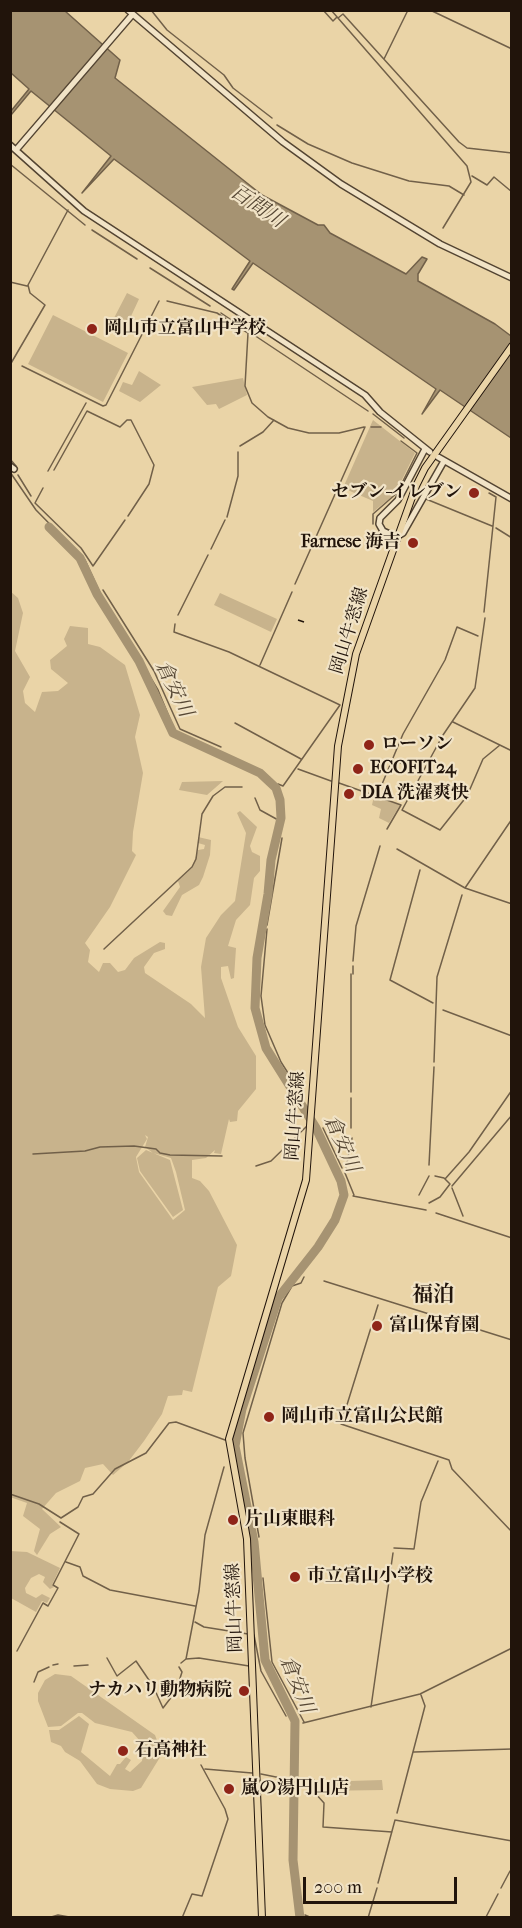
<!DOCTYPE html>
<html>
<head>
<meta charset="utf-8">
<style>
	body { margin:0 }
	#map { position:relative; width:522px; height:1928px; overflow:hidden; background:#ead4a7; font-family:"IM FELL French Canon",serif }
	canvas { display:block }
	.frame { position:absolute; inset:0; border:12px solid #21140b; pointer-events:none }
	.scale { position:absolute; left:303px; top:1877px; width:154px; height:27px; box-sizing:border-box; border:3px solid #21140b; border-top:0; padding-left:8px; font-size:18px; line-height:21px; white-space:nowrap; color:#21140b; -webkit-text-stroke:4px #f1e3c6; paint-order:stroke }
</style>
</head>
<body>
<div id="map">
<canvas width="522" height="1928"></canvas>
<div class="frame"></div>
<div class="scale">200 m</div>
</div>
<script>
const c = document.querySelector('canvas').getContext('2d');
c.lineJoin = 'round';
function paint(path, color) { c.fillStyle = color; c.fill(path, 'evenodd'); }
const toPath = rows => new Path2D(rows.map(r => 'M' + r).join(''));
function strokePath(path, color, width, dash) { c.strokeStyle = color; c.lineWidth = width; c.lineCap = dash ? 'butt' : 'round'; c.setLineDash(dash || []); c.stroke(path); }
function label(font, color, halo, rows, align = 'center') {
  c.font = font + ' "IM FELL French Canon","Noto Serif JP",serif'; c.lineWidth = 4.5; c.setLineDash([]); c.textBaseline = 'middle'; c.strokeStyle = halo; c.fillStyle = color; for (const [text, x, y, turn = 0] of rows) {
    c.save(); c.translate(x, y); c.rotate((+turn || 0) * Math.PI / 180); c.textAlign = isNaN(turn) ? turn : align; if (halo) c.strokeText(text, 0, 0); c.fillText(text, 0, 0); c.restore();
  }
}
const green = toPath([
	[127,293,139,299,126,327,113,320],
	[53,315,128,353,103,402,28,364],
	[139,371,161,385,140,402,119,391,123,382,132,385],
	[243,378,247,395,219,409,216,404,207,405,192,387],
	[373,420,415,453,395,494,373,512,373,501,343,488],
	[10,591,18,598,23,613,15,651,30,677,23,691,25,703,35,712,42,692,58,691,68,683,51,669,50,660,67,646,64,639,70,626,88,628,88,644,100,647,125,665,140,715,135,737,143,773,133,832,132,851,136,855,110,907,85,943,90,950,88,962,99,972,103,963,110,963,118,972,125,970,134,958,160,942,165,943,165,949,154,953,144,967,145,973,191,1004,205,1018,201,967,206,938,221,915,235,901,246,833,237,813,240,811,257,827,250,846,252,852,260,856,260,871,254,878,250,905,236,920,228,946,236,948,234,978,231,979,228,966,221,967,221,978,238,1027,256,1056,256,1089,238,1111,237,1121,230,1122,229,1119,221,1154,214,1153,215,1150,206,1158,192,1160,192,1178,200,1181,209,1191,237,1245,231,1276,218,1287,192,1392,183,1390,182,1395,168,1396,162,1414,144,1441,128,1462,113,1475,103,1464,85,1468,80,1481,56,1493,42,1509,61,1527,50,1534,37,1555,34,1551,40,1529,23,1516,27,1503,10,1497],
	[145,1135,148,1137,145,1147,153,1153,171,1158,176,1172,185,1210,173,1220,139,1172,136,1157,147,1139],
	[220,593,277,619,271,632,214,605],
	[223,781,207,795,179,790,182,782],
	[374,796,400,805,389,823,379,818,381,809,372,805],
	[198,837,211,840,210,855,203,877,199,885,182,895,172,916,166,915,163,911,180,887,178,881,192,868,198,850,204,849,205,845,198,843],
	[146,1150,170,1160,183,1210,173,1217,140,1171,137,1158],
	[10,1551,27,1552,60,1568,52,1585,54,1587,50,1589,43,1582,45,1577,39,1574,31,1578,25,1588,26,1593,36,1598,42,1594,50,1598,47,1603,42,1601,36,1612,11,1598],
	[55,1674,71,1676,155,1735,162,1754,141,1788,133,1791,110,1789,97,1784,80,1761,65,1752,61,1746,51,1742,49,1730,59,1730,79,1716,89,1724,81,1752,110,1776,117,1764,120,1764,126,1757,131,1760,125,1769,130,1772,142,1761,143,1754,140,1741,132,1732,95,1723,82,1713,78,1713,61,1726,48,1727,38,1701,38,1693,45,1680],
	[382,1780,383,1790,318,1791,318,1782]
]);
const water = toPath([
	[11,11,65,11,120,60,115,78,262,195,318,225,324,225,330,233,406,274,422,257,427,259,418,274,418,281,495,324,511,336,511,438,440,390,422,414,436,389,253,263,234,290,232,289,250,261,114,159,82,193,111,156,31,91,11,115,11,111,29,89,11,73,11,11]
]);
const stream = toPath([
	[151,10,167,30,224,75,233,88,272,118],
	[323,10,333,21,337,17],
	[331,10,467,166,471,182,443,228],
	[430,10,512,49],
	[338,18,343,14,459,142,467,148,512,153],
	[384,59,408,10],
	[277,125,308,144,352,163,409,181,449,186,464,195],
	[10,164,85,225],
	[472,176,487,185,494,177,512,192],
	[92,230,137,259],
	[150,268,210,306],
	[10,282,27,286],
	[167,301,217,313,248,333,245,386,252,403,268,417,288,428,309,433,339,433,364,427],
	[221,313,368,411],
	[10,365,45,305,30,293,28,285,68,210],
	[22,366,103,406,106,405,159,301],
	[373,414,404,438],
	[371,427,381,427],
	[240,446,263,432,274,420],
	[10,459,16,466],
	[54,470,87,411,120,427,127,420,131,420,154,465,149,484,128,516],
	[48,471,86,403],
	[10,472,36,510,85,560,101,595,158,690,175,731,250,766,264,773,267,779],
	[18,475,31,496],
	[43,488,35,503,81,548,93,566,125,520],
	[426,499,492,526],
	[227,517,238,476,238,452],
	[373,524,373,514,397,493,417,453,401,441],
	[496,528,512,538],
	[378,536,381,542],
	[211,549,225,520],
	[295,584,365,427],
	[103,590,154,671,180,729,221,747],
	[484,612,496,497,489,493],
	[178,615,208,555],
	[485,618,475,688,443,735,402,810,440,830,467,796,483,759,500,745],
	[175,624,174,632,229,652,340,705,283,786,278,784],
	[260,665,292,592],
	[453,722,512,751],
	[235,723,301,759],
	[393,760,420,771],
	[298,769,331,781],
	[339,783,401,805,387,829],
	[380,789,403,734,445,660,457,627,478,636],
	[255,798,260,810,280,821],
	[277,837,278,837],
	[397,849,465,888,512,904],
	[420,870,390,980,433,1003],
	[465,888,512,819],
	[267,925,282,838],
	[267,929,261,996,265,1025,281,1062,300,1092],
	[104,949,192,867,196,859,202,814,213,796,225,787,242,787],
	[353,961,356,926,380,846],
	[353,966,353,974],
	[443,1010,512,1036],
	[434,1062,437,977,462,895],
	[351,1092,351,974],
	[323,1128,342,1168],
	[351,1128,351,1098],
	[352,1138,345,1173,354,1195],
	[33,1154,85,1151,100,1147,134,1146,156,1149,160,1153,170,1155,222,1156],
	[429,1165,434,1067],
	[256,1166,271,1161,307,1126],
	[435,1176,444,1178,450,1184],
	[445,1179,469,1152,512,1090],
	[452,1186,512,1115],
	[452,1188,463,1216],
	[344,1195,347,1195],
	[419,1195,429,1176],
	[353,1196,426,1210],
	[429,1203,440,1197,450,1184],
	[436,1213,512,1238],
	[300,1271,302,1272],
	[324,1281,512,1340],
	[378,1305,341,1424,449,1460,452,1469,512,1532],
	[10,1494,39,1504,61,1518,78,1507,83,1497,93,1494,115,1469,146,1453,169,1423,176,1422,225,1440],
	[259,1537,245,1458,243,1433,282,1303,292,1286,301,1283,304,1277],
	[394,1548,414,1549,421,1502,438,1461],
	[66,1562,80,1567,83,1576,110,1590,195,1606],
	[263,1578,272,1662,304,1722],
	[195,1622,204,1627,248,1634],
	[254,1635,261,1671,286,1716],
	[17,1651,43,1603,48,1606,58,1588,53,1585,79,1534,60,1522],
	[107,1658,117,1676,136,1661,153,1686,163,1708,176,1691,182,1672,179,1667],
	[186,1659,199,1591,205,1535,224,1467],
	[181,1663,186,1659,199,1658,249,1666],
	[53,1665,58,1664],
	[74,1666,88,1665],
	[34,1682,38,1672,49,1667],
	[371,1707,393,1553],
	[303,1723,420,1694,512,1648],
	[295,1725,297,1724],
	[414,1752,512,1749],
	[205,1769,252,1773],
	[261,1774,286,1779],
	[292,1780,295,1780],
	[299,1780,314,1780,315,1793,324,1803,323,1827,392,1832],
	[397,1813,425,1706,421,1695],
	[395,1820,512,1841],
	[378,1883,395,1820],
	[501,1888,510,1871],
	[305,1915,312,1918],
	[299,1916,302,1915],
	[486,1917,498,1894],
	[48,1918,58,1915,75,1918],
	[182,1918,192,1894,202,1896,228,1819,225,1809,201,1765],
	[368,1918,377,1888]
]);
const river = toPath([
	[49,527,80,558,97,594,139,661,173,733,260,773,276,788,280,800,281,818,271,860,268,894,257,958,255,1008,266,1048,316,1128,341,1181,344,1195,335,1220,318,1247,278,1298,242,1409,235,1446,254,1542,265,1660,295,1721,293,1860,300,1918]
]);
const tertiary = toPath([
	[128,10,283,142,341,184,440,244,512,278],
	[10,145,84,211,365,395,380,412,430,452],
	[16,150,132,15],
	[425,449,398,500,380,518,379,524,383,531,396,537,403,533,444,461],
	[438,457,512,499],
	[10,466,14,469]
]);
const primary = toPath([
	[262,1918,247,1539,229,1439,306,1180,338,746,356,654,416,486,425,468,512,346]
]);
const rail = toPath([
	[298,620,304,622]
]);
const markers = [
	[92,329,6,"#8f2418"],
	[474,493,6,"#8f2418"],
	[413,543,6,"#8f2418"],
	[369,745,6,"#8f2418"],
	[358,769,6,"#8f2418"],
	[349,794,6,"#8f2418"],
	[377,1326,6,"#8f2418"],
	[269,1417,6,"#8f2418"],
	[233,1520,6,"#8f2418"],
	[295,1577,6,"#8f2418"],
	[244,1691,6,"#8f2418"],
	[123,1751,6,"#8f2418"],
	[229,1789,6,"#8f2418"]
];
const poiNames = [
	["岡山市立富山中学校",104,329],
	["セブン-イレブン",462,493,"right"],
	["Farnese 海吉",401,543,"right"],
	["ローソン",381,745],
	["ECOFIT24",370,769],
	["DIA 洗濯爽快",361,794],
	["富山保育園",389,1326],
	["岡山市立富山公民館",281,1417],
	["片山東眼科",245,1520],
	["市立富山小学校",307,1577],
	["ナカハリ動物病院",232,1691,"right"],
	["石高神社",135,1751],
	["嵐の湯円山店",241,1789]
];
const streetNames = [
	["岡山牛窓線",350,631,-73],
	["岡山牛窓線",296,1116,-86],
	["岡山牛窓線",235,1608,-92]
];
const waterNames = [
	["百間川",257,207,34],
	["倉安川",173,689,64],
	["倉安川",341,1144,66],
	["倉安川",296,1685,68]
];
const quarterNames = [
	["福泊",433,1296]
];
paint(green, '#c8b38c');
paint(water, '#a69372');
strokePath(water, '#716049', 1.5);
strokePath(stream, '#716049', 1.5);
strokePath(river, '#a69372', 9);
strokePath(tertiary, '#534432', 8);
strokePath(primary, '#21140b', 8);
strokePath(tertiary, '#f1e3c6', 5);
strokePath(primary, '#ead4a7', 6);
strokePath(rail, '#21140b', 1.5, [10, 10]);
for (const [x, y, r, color] of markers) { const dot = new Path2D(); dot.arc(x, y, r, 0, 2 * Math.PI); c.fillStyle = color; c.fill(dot); strokePath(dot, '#f1e3c6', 2); }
label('bold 18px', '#21140b', '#f1e3c6', poiNames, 'left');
label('18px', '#21140b', '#f1e3c6', streetNames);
label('italic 20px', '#564734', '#f1e3c6', waterNames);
label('bold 21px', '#21140b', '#f1e3c6', quarterNames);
</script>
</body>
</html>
